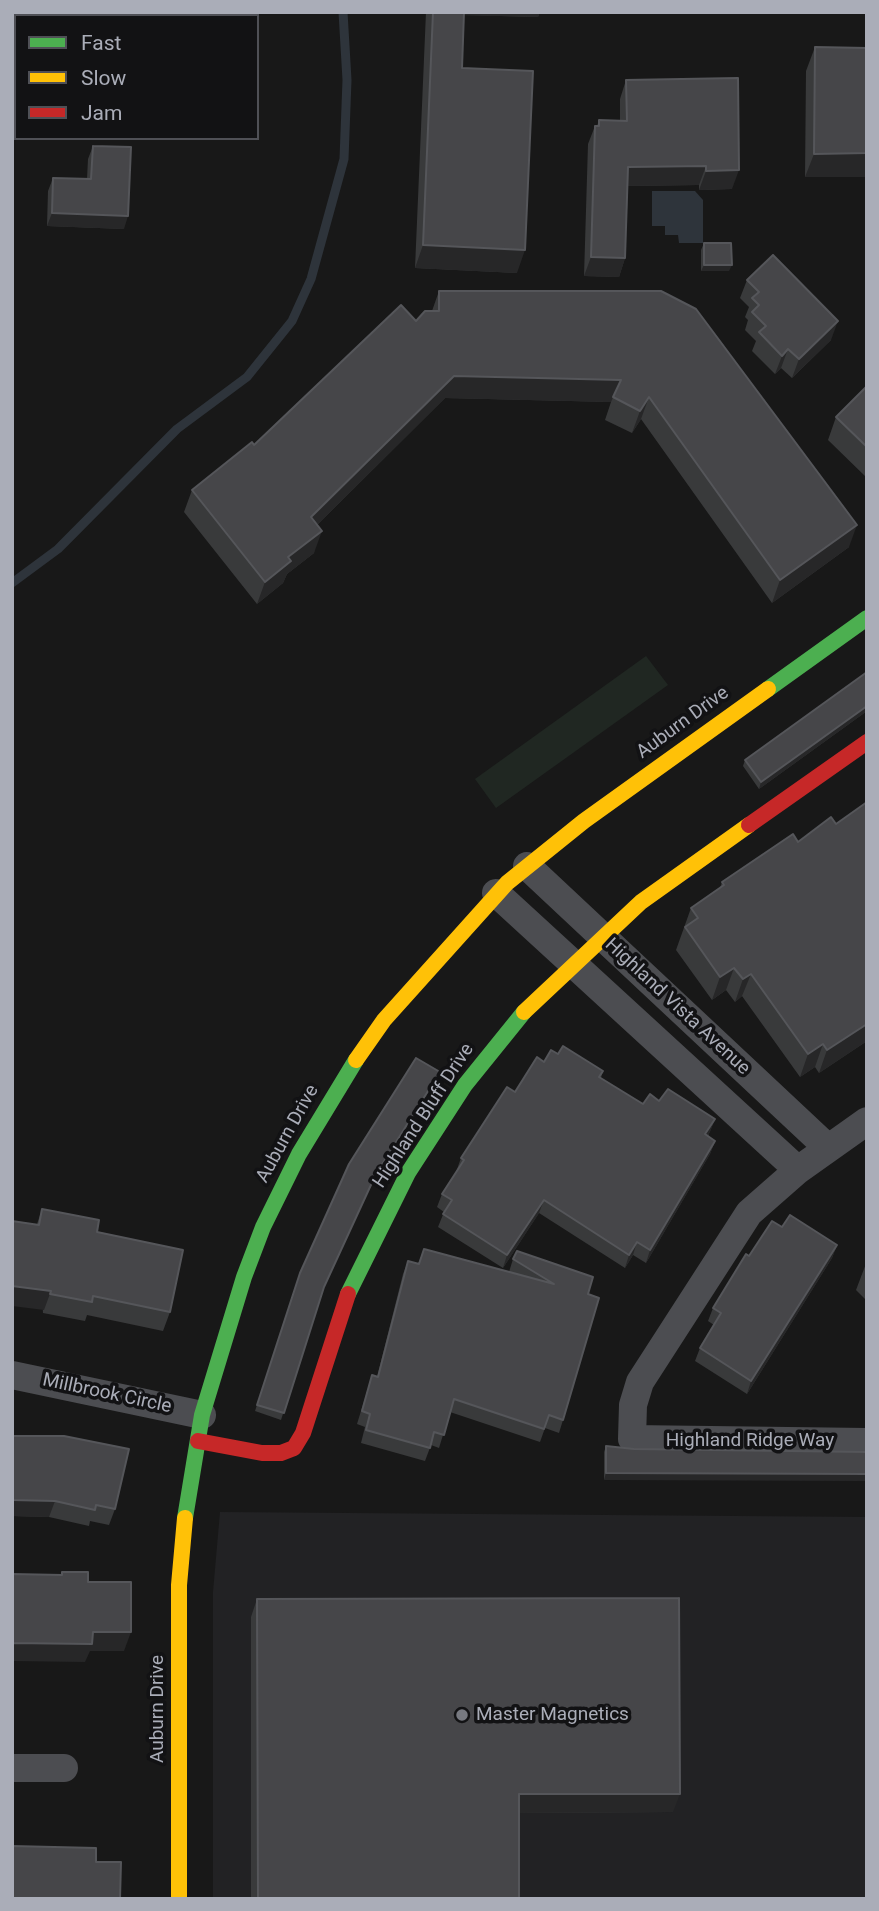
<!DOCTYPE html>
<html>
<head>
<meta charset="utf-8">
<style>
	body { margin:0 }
	#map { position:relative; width:879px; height:1911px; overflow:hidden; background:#181818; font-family:Roboto,sans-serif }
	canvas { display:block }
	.frame { position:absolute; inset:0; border:14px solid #aaadb8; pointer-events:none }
	.legend { position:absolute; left:14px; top:14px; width:245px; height:126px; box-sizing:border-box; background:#121214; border:2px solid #4f5056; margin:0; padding:9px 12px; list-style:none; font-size:21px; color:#aaadb8 }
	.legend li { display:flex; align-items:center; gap:14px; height:35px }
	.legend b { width:35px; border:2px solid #4f5056 }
</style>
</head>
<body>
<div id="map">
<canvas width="879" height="1911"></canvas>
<div class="frame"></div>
<ul class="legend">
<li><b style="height:9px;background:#4caf50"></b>Fast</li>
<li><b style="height:9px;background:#ffc107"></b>Slow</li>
<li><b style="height:9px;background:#c62828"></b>Jam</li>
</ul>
</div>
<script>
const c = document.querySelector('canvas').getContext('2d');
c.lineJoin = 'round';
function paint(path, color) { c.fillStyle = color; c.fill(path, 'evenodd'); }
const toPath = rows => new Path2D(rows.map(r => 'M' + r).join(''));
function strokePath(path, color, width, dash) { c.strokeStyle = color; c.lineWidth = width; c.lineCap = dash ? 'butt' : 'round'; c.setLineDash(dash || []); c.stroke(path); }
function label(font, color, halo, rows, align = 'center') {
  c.font = font + ' Roboto,sans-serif'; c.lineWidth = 7; c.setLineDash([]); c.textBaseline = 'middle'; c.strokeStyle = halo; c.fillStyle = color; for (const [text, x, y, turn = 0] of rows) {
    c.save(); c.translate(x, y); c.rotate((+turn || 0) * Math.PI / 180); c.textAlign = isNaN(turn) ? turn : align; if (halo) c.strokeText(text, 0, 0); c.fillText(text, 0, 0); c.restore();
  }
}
const built = toPath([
	[220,1512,867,1517,867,1899,213,1899,213,1592]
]);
const green = toPath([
	[646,656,668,685,496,808,475,779]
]);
const water = toPath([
	[652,191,695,191,703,200,703,243,679,243,678,235,665,235,665,226,652,226]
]);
const stream = toPath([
	[12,583,58,549,177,429,247,377,292,321,311,279,344,159,347,80,343,12]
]);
const street = toPath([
	[527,866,828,1148],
	[496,893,798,1170],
	[867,1121,798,1170,749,1213,640,1382,633,1405,632,1439,867,1442],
	[12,1375,202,1415],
	[12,1768,64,1768]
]);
const fast = toPath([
	[768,689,867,618],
	[348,1294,408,1173,465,1085,524,1012],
	[185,1518,202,1415,244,1277,263,1227,299,1154,356,1060]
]);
const slow = toPath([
	[524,1012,641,902,749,825],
	[356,1060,384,1020,507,883,584,821,768,689],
	[179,1899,179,1585,185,1518]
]);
const jam = toPath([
	[749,825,867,742],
	[198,1441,262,1453,281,1453,294,1448,303,1433,348,1294]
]);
const wall = toPath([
	[426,12,540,12,538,17,464,15,462,68,517,273,415,268],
	[815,47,867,48,867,177,805,177,806,71],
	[626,80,732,189,699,190,699,185,628,186,625,258,619,277,584,276,588,144,595,126,597,126,599,120,620,121,620,99],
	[93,146,124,229,47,226,48,191,53,178,87,179,88,159],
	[704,243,729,271,701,271,701,250],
	[747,280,831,340,792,378,781,368,775,374,752,351,756,341,745,330,748,320,745,317,749,307,740,298],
	[439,291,661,291,849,547,772,603,641,419,632,433,605,420,611,402,445,398,317,525,314,553,287,574,283,583,257,604,184,512,192,490,254,445,416,321,432,311],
	[867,386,867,478,828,440,836,417],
	[867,672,867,711,759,789,743,766,745,760],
	[867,802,867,1041,819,1073,815,1067,800,1077,742,996,735,1002,726,990,712,1000,676,950,691,908,720,888,722,882,798,842,836,824],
	[558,1054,603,1071,601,1078,643,1104,659,1101,715,1119,708,1136,715,1141,710,1154,646,1263,633,1255,625,1268,539,1213,503,1268,438,1227,444,1212,437,1207,442,1194,456,1172,461,1158,515,1092,544,1062],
	[440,1072,437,1078,373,1180,322,1292,281,1420,255,1411,300,1273],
	[42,1209,97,1232,170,1312,163,1331,87,1315,85,1321,43,1313,37,1224],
	[782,1227,837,1245,832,1258,747,1394,695,1361,700,1348,714,1325,708,1321,713,1308,749,1256],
	[424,1249,509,1272,513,1259,588,1294,563,1420,559,1433,545,1428,540,1442,450,1412,439,1448,431,1445,425,1461,361,1443,365,1427,357,1424,372,1375,377,1377,403,1274,408,1261,418,1264],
	[867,1261,867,1301,856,1290],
	[12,1436,115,1509,109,1525,90,1521,89,1526,49,1517,12,1516],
	[606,1446,634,1449,604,1480,604,1452],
	[257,1599,673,1812,519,1813,519,1899,251,1899,251,1617]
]);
const shadedWall = toPath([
	[458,12,540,12,538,17,457,15],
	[867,153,867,177,805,177,814,154],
	[706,166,699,185,622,186,628,167],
	[739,170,732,189,699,190,706,171],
	[52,213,128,216,124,229,47,226],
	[423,245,525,250,517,273,415,268],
	[591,257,625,258,619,277,584,276],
	[704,265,732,265,729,271,701,271],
	[838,321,831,340,792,378,799,359],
	[788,349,781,368,775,374,782,356],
	[454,376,621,380,611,402,445,398,303,539,311,517],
	[649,397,641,419,632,433,640,411],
	[857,525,849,547,772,603,780,580],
	[322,531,314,553,287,574,283,583,257,604,265,582,288,557],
	[867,706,867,711,759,789,761,782],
	[734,968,726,990,712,1000,720,977],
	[751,974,742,996,735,1002,743,979],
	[867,1024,867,1041,819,1073,827,1050],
	[823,1044,815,1067,800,1077,808,1054],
	[440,1072,437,1078,373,1180,321,1294,376,1174],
	[715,1119,710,1132,700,1147,705,1134],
	[715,1141,710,1154,646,1263,650,1250],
	[544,1200,539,1213,503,1268,507,1255],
	[637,1242,633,1255,625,1268,629,1255],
	[837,1245,832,1258,747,1394,751,1381],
	[12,1286,51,1291,44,1310,12,1306],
	[606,1473,867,1474,867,1481,604,1480],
	[12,1500,55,1501,49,1517,12,1516],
	[93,1632,131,1632,124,1651,90,1651,85,1662,12,1661,12,1643],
	[519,1794,680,1794,673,1812,512,1813]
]);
const building = toPath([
	[433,12,464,12,462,68,533,71,525,250,423,245,433,12],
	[815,47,867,48,867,153,814,154,815,47],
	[738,78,739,170,706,171,706,166,628,167,625,258,591,257,595,126,599,126,599,120,627,121,626,80,738,78],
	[93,146,131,147,128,216,52,213,53,178,91,179,93,146],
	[704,243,731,243,732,265,704,265,704,243],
	[773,255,838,321,799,359,788,349,782,356,759,332,766,326,752,312,759,305,752,298,759,292,747,280,773,255],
	[439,291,661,291,696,309,857,525,780,580,649,397,640,411,613,397,621,380,454,376,311,517,322,531,288,557,291,561,265,582,192,490,252,442,254,445,401,305,416,321,425,311,439,311,439,291],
	[867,386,867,447,836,417,867,386],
	[867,672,867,706,761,782,745,760,867,672],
	[867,802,867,1024,827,1050,823,1044,808,1054,751,974,743,979,734,968,720,977,685,927,698,918,691,908,724,885,722,882,793,834,798,842,831,817,836,824,867,802],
	[563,1046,603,1071,599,1077,643,1104,650,1094,659,1101,668,1089,715,1119,705,1134,715,1141,650,1250,637,1242,629,1255,544,1200,507,1255,443,1214,452,1200,442,1194,464,1160,461,1158,507,1087,515,1092,537,1057,544,1062,551,1050,558,1054,563,1046],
	[416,1058,440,1072,376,1174,324,1287,284,1413,257,1405,300,1273,349,1164,416,1058],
	[42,1209,99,1220,97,1232,183,1250,170,1312,93,1296,92,1302,50,1294,51,1291,12,1286,12,1221,39,1225,42,1209],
	[790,1215,837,1245,751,1381,700,1348,721,1313,713,1308,746,1254,749,1256,772,1221,782,1227,790,1215],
	[424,1249,554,1284,513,1259,517,1251,593,1277,588,1294,599,1298,563,1420,549,1415,544,1429,454,1399,444,1435,434,1432,430,1448,366,1430,370,1414,362,1411,372,1375,378,1377,408,1261,419,1264,424,1249],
	[12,1436,64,1436,129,1449,115,1509,96,1505,95,1510,55,1501,12,1500,12,1436],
	[606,1446,634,1449,867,1452,867,1474,606,1473,606,1446],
	[62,1572,88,1572,88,1582,131,1582,131,1632,93,1632,92,1644,12,1643,12,1651,12,1574,62,1575,62,1572],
	[679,1598,680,1794,519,1794,519,1899,258,1899,257,1599,679,1598],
	[12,1846,96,1848,96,1862,121,1862,120,1899,12,1899,12,1846]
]);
const markers = [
	[462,1715,7,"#777980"]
];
const streetNames = [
	["Auburn Drive",683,723,-36],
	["Highland Vista Avenue",677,1007,43],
	["Highland Bluff Drive",424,1116,-57],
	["Auburn Drive",288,1134,-61],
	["Millbrook Circle",107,1394,12],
	["Highland Ridge Way",750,1441],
	["Auburn Drive",158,1709,-90]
];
const poiNames = [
	["Master Magnetics",476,1715]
];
paint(built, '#222224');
paint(green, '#202722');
paint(water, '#2e343b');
strokePath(stream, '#2e343b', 9);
strokePath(street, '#4c4d51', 28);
strokePath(fast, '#4caf50', 16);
strokePath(slow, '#ffc107', 16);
strokePath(jam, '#c62828', 16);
paint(wall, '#393a3b');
paint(shadedWall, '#272728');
paint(building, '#464649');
strokePath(building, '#55565a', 2);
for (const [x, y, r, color] of markers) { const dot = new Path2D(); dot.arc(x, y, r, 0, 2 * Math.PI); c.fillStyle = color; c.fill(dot); strokePath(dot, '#121214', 2.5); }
label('19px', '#aaadb8', '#121214', streetNames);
label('19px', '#aaadb8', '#121214', poiNames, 'left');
</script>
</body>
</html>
